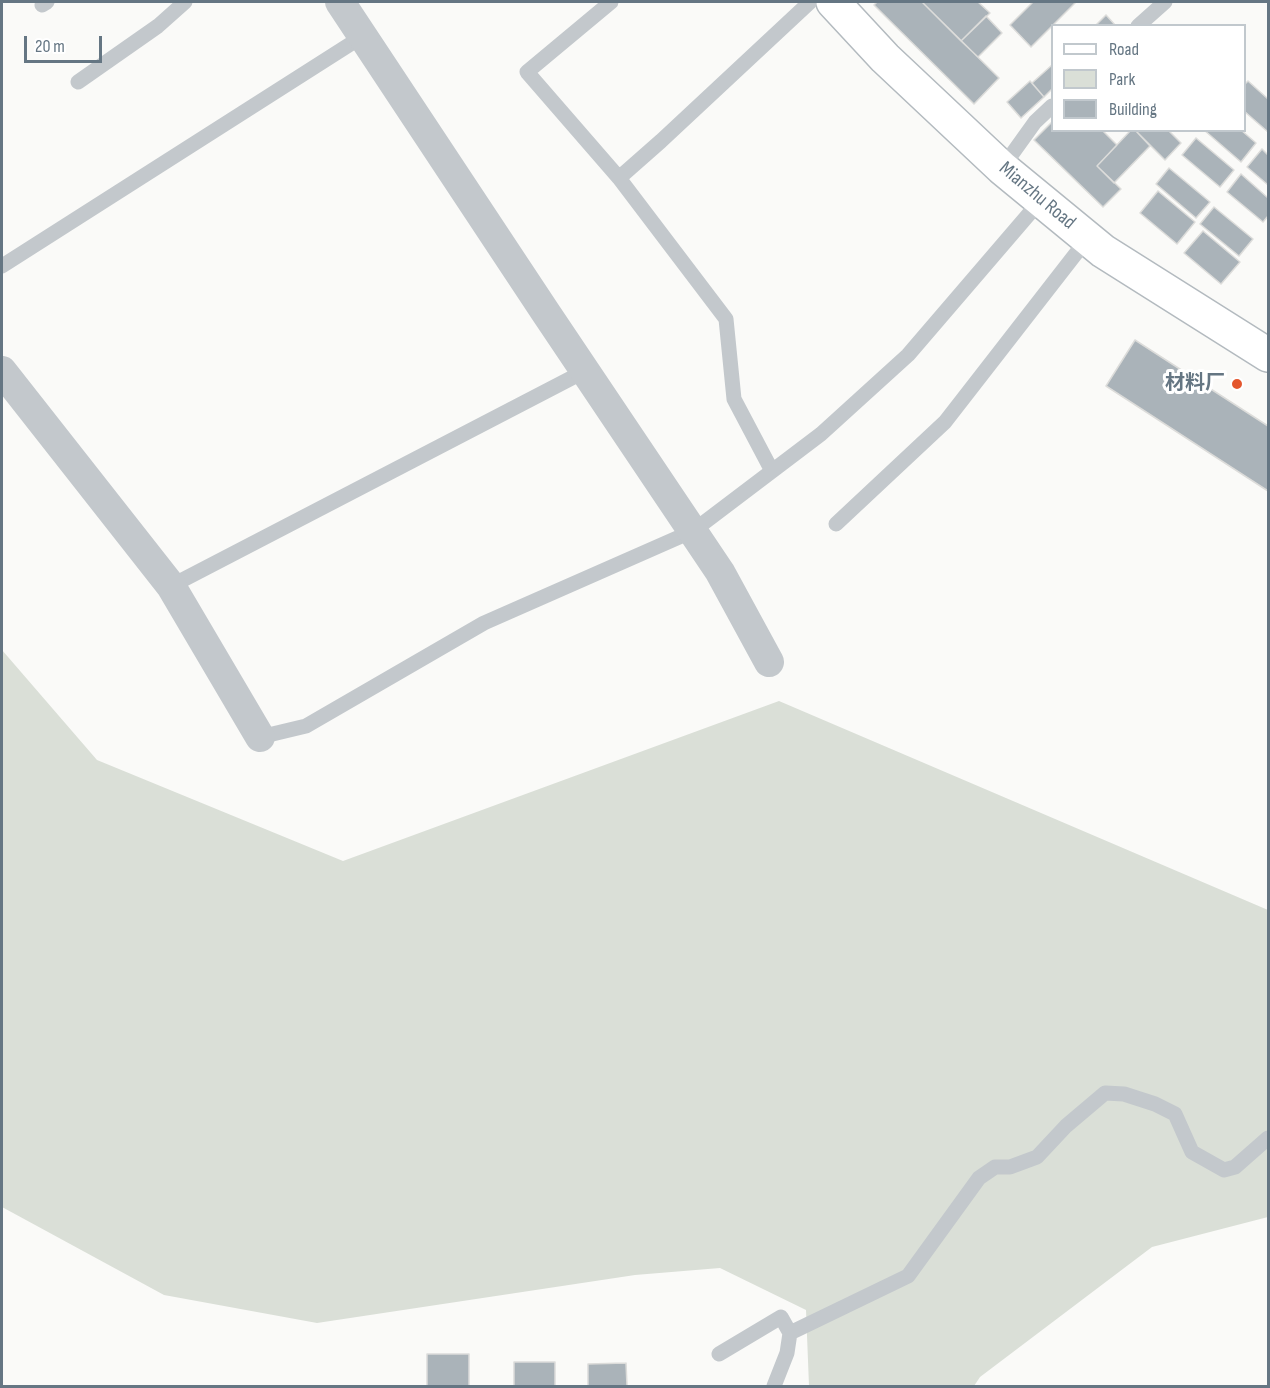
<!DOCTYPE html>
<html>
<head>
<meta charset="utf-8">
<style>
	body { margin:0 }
	#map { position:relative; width:1270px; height:1388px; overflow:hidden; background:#fafaf8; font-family:"Sofia Sans Condensed",sans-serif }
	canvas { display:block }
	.frame { position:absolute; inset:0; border:3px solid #657683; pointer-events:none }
	.legend { position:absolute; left:1051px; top:24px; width:195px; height:108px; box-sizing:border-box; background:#fff; border:2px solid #c1c8cd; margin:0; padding:8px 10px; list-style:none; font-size:18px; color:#657683 }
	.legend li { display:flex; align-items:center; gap:12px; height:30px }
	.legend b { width:30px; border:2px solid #c1c8cd }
	.scale { position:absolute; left:24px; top:36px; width:78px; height:27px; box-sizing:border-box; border:3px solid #657683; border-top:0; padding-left:8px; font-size:18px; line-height:21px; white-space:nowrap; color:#657683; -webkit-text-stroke:4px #fff; paint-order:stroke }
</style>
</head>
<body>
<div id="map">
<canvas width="1270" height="1388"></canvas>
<div class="frame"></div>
<ul class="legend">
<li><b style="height:8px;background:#fff"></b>Road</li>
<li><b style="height:16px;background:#dadfd7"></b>Park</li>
<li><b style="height:16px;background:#aab3b9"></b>Building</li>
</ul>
<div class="scale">20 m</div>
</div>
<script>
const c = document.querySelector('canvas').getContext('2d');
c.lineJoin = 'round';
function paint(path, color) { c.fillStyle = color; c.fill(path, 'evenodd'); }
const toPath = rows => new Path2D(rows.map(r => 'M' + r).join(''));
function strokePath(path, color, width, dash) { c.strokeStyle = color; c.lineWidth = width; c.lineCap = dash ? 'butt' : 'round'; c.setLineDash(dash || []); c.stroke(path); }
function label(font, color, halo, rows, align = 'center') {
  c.font = font + ' "Sofia Sans Condensed","Noto Sans SC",sans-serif'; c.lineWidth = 6; c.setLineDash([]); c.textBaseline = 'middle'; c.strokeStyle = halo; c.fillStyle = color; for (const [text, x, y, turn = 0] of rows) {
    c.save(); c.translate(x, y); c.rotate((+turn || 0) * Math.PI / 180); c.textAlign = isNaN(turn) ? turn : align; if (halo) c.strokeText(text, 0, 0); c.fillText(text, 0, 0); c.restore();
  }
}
const green = toPath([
	[2,650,97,760,343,861,779,701,1268,910,1268,1217,1152,1247,980,1377,974,1386,809,1386,806,1310,720,1268,635,1275,317,1323,164,1295,2,1207]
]);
const building = toPath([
	[877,2,922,2,999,78,974,104,874,5,877,2],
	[922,2,978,2,990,13,961,41,922,2],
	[1033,2,1076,2,1031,47,1010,25,1033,2],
	[1106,15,1116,26,1095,26,1106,15],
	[986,16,1002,33,978,57,961,41,986,16],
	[1052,65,1052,89,1044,97,1032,83,1052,65],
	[1030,81,1044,97,1021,118,1007,102,1030,81],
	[1248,81,1268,99,1268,132,1244,111,1244,85,1248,81],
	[1052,122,1052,130,1102,130,1117,145,1097,166,1121,189,1103,207,1034,140,1052,122],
	[1131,130,1135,130,1150,146,1114,183,1097,166,1131,130],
	[1135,130,1168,130,1181,143,1165,160,1135,130],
	[1204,130,1241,130,1256,143,1241,162,1204,130],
	[1196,138,1234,170,1220,187,1182,155,1196,138],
	[1262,149,1268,155,1268,185,1247,167,1262,149],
	[1169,168,1210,202,1196,218,1156,184,1169,168],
	[1241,174,1268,198,1268,216,1263,222,1227,192,1241,174],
	[1158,191,1195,222,1177,244,1140,213,1158,191],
	[1214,207,1253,239,1239,256,1200,224,1214,207],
	[1203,231,1240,262,1221,284,1184,253,1203,231],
	[1135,340,1268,426,1268,491,1106,386,1135,340],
	[427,1354,469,1354,469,1386,427,1386,427,1354],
	[514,1362,555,1362,555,1386,514,1386,514,1362],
	[626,1363,627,1386,588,1386,588,1364,626,1363]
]);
const lane = toPath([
	[611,2,527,72,619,178,726,319,734,399,772,471],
	[42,5,47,2],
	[1138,26,1165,2],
	[78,82,158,26,185,2],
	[1002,168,1035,122,1052,106],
	[619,178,661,141,810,2],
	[2,266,363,36],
	[836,524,945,422,1088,238],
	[171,586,585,371],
	[260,737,306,726,484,623,693,531,821,434,908,355,1041,200],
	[790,1333,908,1276,979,1178,995,1167,1010,1167,1037,1157,1066,1126,1105,1093,1124,1094,1155,1104,1175,1114,1192,1152,1224,1170,1235,1167,1268,1138],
	[719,1354,781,1317,790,1333,787,1353,774,1386]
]);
const street = toPath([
	[340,2,546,313,720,572,769,662],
	[2,371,171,586,260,737]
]);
const secondary = toPath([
	[833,2,885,58,1002,168,1103,251,1268,355]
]);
const markers = [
	[1237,384,6,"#e4572e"]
];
const streetNames = [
	["Mianzhu Road",1037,196,40]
];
const poiNames = [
	["材料厂",1225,384]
];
paint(green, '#dadfd7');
paint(building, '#aab3b9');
strokePath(building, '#dcdcda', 1.5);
strokePath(secondary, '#b3babf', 36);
strokePath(lane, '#c3c8cc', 15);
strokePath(street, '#c3c8cc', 30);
strokePath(secondary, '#fff', 33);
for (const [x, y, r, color] of markers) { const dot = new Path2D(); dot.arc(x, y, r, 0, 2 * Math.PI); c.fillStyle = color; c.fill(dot); strokePath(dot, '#fff', 2); }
label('20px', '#657683', '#fff', streetNames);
label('bold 20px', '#657683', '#fff', poiNames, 'right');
</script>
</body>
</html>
